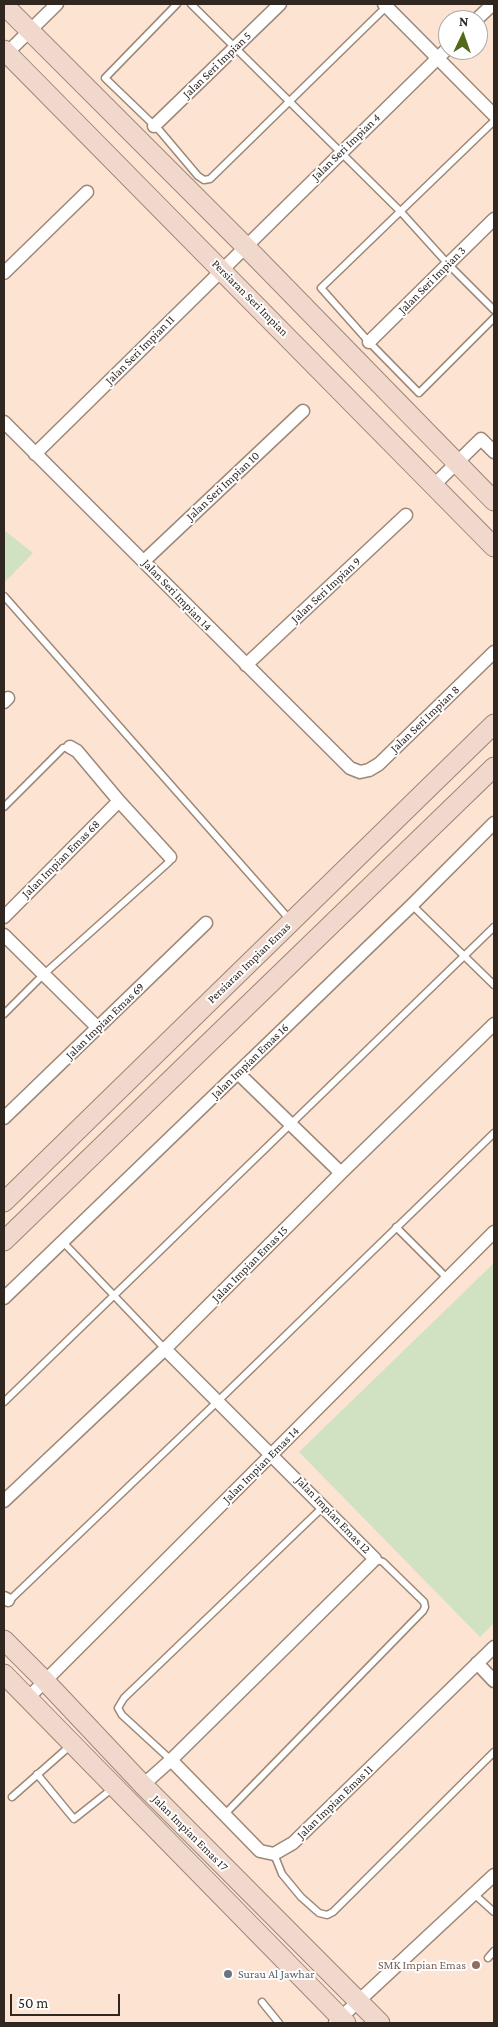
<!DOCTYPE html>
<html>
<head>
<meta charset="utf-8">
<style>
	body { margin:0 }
	#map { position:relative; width:498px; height:2027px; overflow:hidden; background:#fce3d2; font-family:"Crimson Pro",serif }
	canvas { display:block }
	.frame { position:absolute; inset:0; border:5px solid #302721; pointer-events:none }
	.north { position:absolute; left:438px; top:10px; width:50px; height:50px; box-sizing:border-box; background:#fff; border:1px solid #aca9a6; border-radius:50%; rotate:3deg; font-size:14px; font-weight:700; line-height:20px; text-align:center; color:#302721 }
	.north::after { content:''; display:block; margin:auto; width:18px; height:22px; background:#516919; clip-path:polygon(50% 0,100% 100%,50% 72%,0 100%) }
	.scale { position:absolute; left:10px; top:1994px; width:110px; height:22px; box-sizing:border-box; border:2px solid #302721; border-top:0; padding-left:6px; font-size:15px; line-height:18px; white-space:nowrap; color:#302721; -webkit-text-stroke:4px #fff; paint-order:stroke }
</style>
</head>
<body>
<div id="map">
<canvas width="498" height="2027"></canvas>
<div class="frame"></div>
<div class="north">N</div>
<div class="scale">50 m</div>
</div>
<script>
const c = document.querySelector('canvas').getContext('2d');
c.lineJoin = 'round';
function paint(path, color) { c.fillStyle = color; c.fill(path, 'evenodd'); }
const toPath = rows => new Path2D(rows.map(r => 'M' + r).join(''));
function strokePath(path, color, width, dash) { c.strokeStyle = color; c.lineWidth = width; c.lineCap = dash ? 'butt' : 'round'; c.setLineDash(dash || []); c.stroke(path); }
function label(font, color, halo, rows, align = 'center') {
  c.font = font + ' "Crimson Pro",serif'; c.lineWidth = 4; c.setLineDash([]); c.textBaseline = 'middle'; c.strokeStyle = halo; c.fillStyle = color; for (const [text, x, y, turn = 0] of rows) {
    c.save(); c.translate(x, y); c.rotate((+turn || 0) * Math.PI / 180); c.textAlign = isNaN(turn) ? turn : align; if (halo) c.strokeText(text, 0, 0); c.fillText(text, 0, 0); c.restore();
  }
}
const green = toPath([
	[4,530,33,553,4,583],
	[494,1263,494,1623,480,1637,299,1452]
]);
const lane = toPath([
	[177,4,105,78,160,131,198,176,204,180,210,179,388,5],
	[191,4,401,212,448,264,494,310],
	[494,121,321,288,369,342,419,393,494,318],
	[4,596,291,921],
	[4,807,63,748,70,747],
	[412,905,494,985],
	[4,1014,44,974,169,862,170,857],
	[396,1227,448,1279],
	[62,1241,165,1349],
	[4,1402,494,927],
	[8,1600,12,1598,217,1402,494,1133],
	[171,1760,122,1715,118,1708,124,1698,323,1507],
	[37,1774,74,1819,113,1788],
	[12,1797,71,1745],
	[224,1815,423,1611,425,1607,424,1602,383,1562,375,1559],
	[274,1854,282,1874,301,1897,319,1913,327,1915,333,1912,494,1752],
	[474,1894,494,1912],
	[488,1958,494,1951],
	[262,2002,279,2023]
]);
const street = toPath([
	[384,4,494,115],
	[476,20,493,4],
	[7,53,57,4],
	[154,126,280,4],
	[4,273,87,192],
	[369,342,494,219],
	[4,422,350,768,360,772,369,770,379,764,494,652],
	[35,454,448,48],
	[433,486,481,439,494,452],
	[144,561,303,411],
	[246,665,406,515],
	[4,702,8,698],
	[70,747,77,751,119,801,170,857],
	[4,917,119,801],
	[4,935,98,1028],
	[238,1073,341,1173],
	[4,1118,206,923],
	[4,1298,412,905,494,823],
	[4,1501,165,1349,341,1173,494,1024],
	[4,1598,8,1600],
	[477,1663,494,1681],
	[28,1698,494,1232],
	[171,1760,260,1851,274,1854,293,1843,494,1647],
	[143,1785,171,1760,375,1559,165,1349],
	[335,2023,494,1875]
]);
const secondary = toPath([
	[4,5,245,246,494,501],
	[4,50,494,547],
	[4,1202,494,724],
	[4,1241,494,767],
	[4,1640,45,1681,143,1785,380,2023],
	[4,1674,346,2023]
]);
const markers = [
	[476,1965,5,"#8d6e63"],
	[228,1974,5,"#6b7280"]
];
const streetNames = [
	["Jalan Seri Impian 5",217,65,-44],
	["Jalan Seri Impian 4",346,147,-44],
	["Jalan Seri Impian 3",432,280,-45],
	["Persiaran Seri Impian",250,298,45],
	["Jalan Seri Impian 11",140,350,-45],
	["Jalan Seri Impian 10",223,486,-43],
	["Jalan Seri Impian 9",326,590,-43],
	["Jalan Seri Impian 14",177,595,46],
	["Jalan Seri Impian 8",425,719,-44],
	["Jalan Impian Emas 68",61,859,-45],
	["Persiaran Impian Emas",249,963,-44],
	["Jalan Impian Emas 69",105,1021,-44],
	["Jalan Impian Emas 16",250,1061,-44],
	["Jalan Impian Emas 15",250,1264,-45],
	["Jalan Impian Emas 14",261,1465,-45],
	["Jalan Impian Emas 12",333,1515,46],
	["Jalan Impian Emas 11",335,1802,-44],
	["Jalan Impian Emas 17",190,1833,45]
];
const educationNames = [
	["SMK Impian Emas",466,1965]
];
const worshipNames = [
	["Surau Al Jawhar",238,1974]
];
paint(green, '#d0e2c1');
strokePath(lane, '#9d8777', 9);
strokePath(street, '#9d8777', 15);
strokePath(secondary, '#9d8777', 21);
strokePath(lane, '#fff', 6);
strokePath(street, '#fff', 12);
strokePath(secondary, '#f1d8cc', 19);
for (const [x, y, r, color] of markers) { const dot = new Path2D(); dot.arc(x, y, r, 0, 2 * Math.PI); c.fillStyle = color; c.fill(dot); strokePath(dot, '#fff', 2); }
label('12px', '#302721', '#fff', streetNames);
label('12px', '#785e54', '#fff', educationNames, 'right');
label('12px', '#5b616d', '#fff', worshipNames, 'left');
</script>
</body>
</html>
